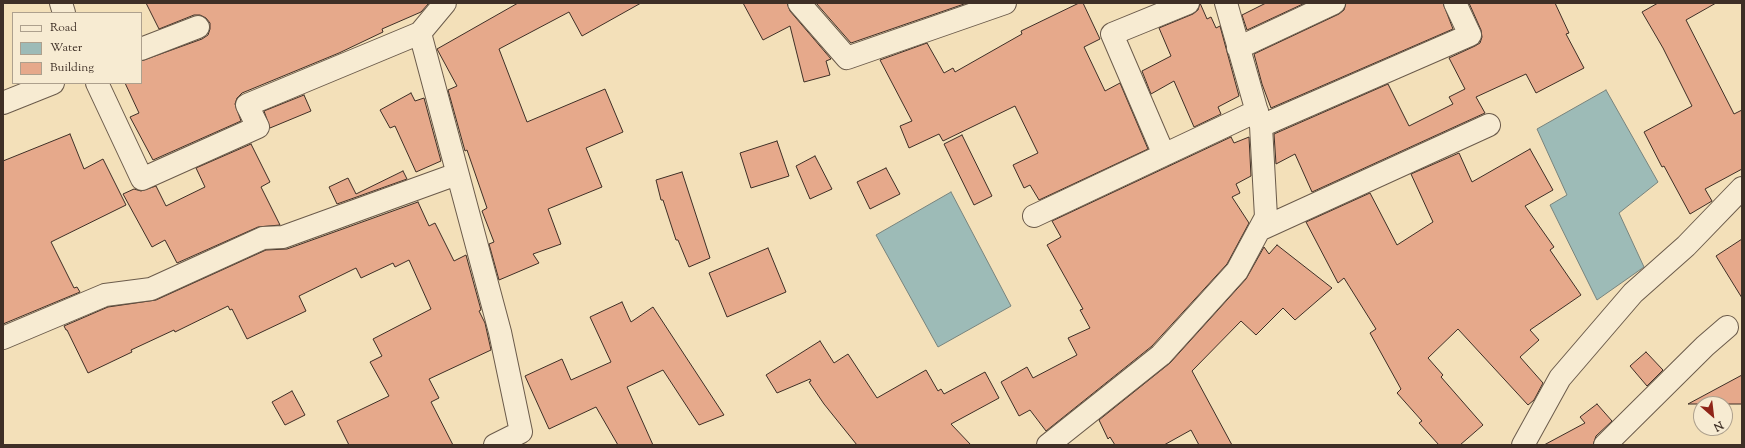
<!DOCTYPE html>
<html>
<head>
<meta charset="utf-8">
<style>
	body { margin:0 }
	#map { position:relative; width:1745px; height:448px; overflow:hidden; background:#f3e0b9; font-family:"Sorts Mill Goudy",serif }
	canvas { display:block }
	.frame { position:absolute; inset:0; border:4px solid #3e2f26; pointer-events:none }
	.legend { position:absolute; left:12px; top:12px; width:130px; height:72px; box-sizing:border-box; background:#f7ebd2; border:1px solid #ada08d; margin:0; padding:5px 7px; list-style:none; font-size:12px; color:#3e2f26 }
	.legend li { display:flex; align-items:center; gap:8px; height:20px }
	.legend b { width:20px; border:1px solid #ada08d }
	.north { position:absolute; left:1693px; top:396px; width:40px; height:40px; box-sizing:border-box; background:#f7ebd2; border:1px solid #ada08d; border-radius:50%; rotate:152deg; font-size:11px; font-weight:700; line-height:16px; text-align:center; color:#3e2f26 }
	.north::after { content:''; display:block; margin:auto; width:14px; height:18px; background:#8f2418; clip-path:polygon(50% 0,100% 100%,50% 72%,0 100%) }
</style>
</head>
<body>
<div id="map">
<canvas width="1745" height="448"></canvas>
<div class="frame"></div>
<ul class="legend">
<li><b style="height:5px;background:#f7ebd2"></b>Road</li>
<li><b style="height:11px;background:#9dbbb7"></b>Water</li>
<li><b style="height:11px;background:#e6a98b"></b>Building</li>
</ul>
<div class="north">N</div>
</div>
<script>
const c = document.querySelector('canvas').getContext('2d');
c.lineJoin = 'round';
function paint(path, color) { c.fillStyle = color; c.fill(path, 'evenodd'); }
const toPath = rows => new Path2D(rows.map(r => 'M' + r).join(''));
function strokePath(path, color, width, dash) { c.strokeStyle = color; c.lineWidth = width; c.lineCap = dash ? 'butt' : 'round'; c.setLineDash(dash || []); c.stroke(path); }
const water = toPath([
	[1606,90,1658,182,1619,213,1644,267,1597,300,1550,205,1567,195,1537,129,1606,90],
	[951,192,1011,306,938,347,876,235,951,192]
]);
const building = toPath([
	[146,3,429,3,421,12,382,29,383,32,339,53,242,93,237,98,235,104,241,121,153,160,130,117,139,113,125,83,141,83,141,61,202,39,208,35,210,29,210,23,206,18,200,15,194,15,159,29,146,3],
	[518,3,641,3,582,36,569,12,499,49,527,122,605,89,623,132,586,148,602,187,548,209,561,244,533,254,539,263,499,280,489,244,494,242,482,211,487,208,467,150,465,151,448,90,457,86,437,49,518,3],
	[743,3,787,3,790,11,831,59,826,61,830,75,804,82,790,26,763,40,743,3],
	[816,3,967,3,851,43,816,3],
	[1079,3,1083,3,1100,39,1084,47,1105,91,1120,83,1148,149,1039,200,1030,185,1024,188,1013,165,1038,153,1015,106,943,141,939,134,909,148,900,126,912,121,880,60,927,43,944,73,953,68,955,72,1022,34,1021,31,1079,3],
	[1200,3,1207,19,1211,17,1216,28,1220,26,1239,96,1218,107,1221,114,1194,127,1174,81,1151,94,1142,71,1171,56,1159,28,1193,14,1198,10,1200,3],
	[1266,3,1305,3,1247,30,1242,15,1266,3],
	[1346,3,1443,3,1453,29,1271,108,1262,84,1254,54,1339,14,1344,10,1346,3],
	[1469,3,1555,3,1569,33,1566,34,1584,68,1536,93,1526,74,1476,97,1485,113,1312,192,1295,154,1276,164,1274,134,1388,84,1409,126,1453,104,1449,97,1465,89,1449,58,1475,46,1480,43,1482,37,1481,30,1469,3],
	[1658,3,1716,3,1686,20,1734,114,1742,110,1742,169,1705,189,1712,201,1690,214,1664,166,1662,167,1644,132,1692,106,1663,48,1642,12,1658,3],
	[411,93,415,101,424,98,441,161,416,172,395,126,390,128,380,110,411,93],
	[304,95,311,111,270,128,264,111,304,95],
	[70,134,84,169,103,159,126,205,51,242,74,288,77,287,80,292,3,324,3,161,70,134],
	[962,135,992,196,974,205,944,144,962,135],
	[1231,137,1234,143,1249,137,1251,176,1236,184,1240,193,1232,197,1249,223,1227,264,1152,346,1046,431,1030,410,1019,416,1001,382,1027,367,1033,378,1077,355,1068,338,1090,328,1080,310,1083,309,1047,245,1061,237,1052,221,1231,137],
	[777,141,789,176,751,188,740,153,777,141],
	[251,144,270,182,261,187,280,225,258,227,177,263,165,240,152,247,123,194,134,189,141,191,156,186,166,206,205,187,196,168,251,144],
	[1530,149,1553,190,1525,206,1554,247,1550,250,1581,295,1530,330,1539,340,1520,357,1543,383,1534,400,1528,405,1458,329,1428,358,1443,375,1441,377,1483,425,1460,445,1439,445,1419,423,1422,421,1397,393,1401,389,1370,333,1376,329,1344,278,1338,283,1306,222,1370,193,1397,245,1433,222,1411,174,1459,153,1472,182,1530,149],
	[815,156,832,189,810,199,796,166,815,156],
	[886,168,900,194,870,209,857,182,886,168],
	[403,171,407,179,337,204,329,187,348,178,356,194,403,171],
	[682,172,710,258,689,267,678,240,676,240,663,200,661,200,656,180,682,172],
	[418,202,429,226,435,223,454,261,466,255,481,310,479,311,485,323,491,350,429,379,439,398,431,402,453,445,349,445,337,421,389,396,370,362,382,356,373,339,431,309,409,260,395,267,393,263,361,278,356,268,299,296,306,311,247,339,232,309,230,310,228,306,175,332,174,330,131,350,132,352,88,373,67,330,66,330,64,326,108,307,156,300,266,250,287,249,418,202],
	[1742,239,1742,298,1716,256,1742,239],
	[1277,245,1332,288,1295,320,1283,308,1256,335,1241,321,1192,371,1232,445,1199,445,1191,430,1164,445,1115,445,1110,437,1108,439,1099,420,1170,363,1246,279,1264,247,1269,254,1277,245],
	[768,248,786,292,727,317,709,273,768,248],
	[622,302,631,322,653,307,724,415,699,425,663,370,627,387,653,445,618,445,596,407,549,429,525,376,562,359,571,380,611,362,590,317,622,302],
	[820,341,834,363,848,354,877,398,926,370,938,391,941,389,944,394,985,372,999,398,951,424,971,445,857,445,824,404,809,382,811,381,810,379,777,393,766,375,820,341],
	[1646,352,1663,370,1647,386,1630,366,1646,352],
	[1742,375,1742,404,1688,404,1742,375],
	[292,391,305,415,285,425,272,402,292,391],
	[1597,404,1612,421,1596,436,1593,445,1544,445,1585,423,1580,417,1597,404]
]);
const minor = toPath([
	[61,3,64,13],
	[445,3,420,33,500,332,521,432,495,445],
	[799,3,847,58,1005,3],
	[1238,48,1334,3],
	[141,49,198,27],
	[97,83,142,179,258,127,247,105,420,33],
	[3,103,53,83],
	[1261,126,1470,35,1455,3],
	[1164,155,1112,34,1188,3],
	[1034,216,1257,111],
	[1259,230,1489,125],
	[3,338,105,295,151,289,263,238,283,237,457,174],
	[1048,445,1161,355,1237,271,1266,217,1261,126,1226,3],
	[1523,445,1560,378,1633,293,1686,246,1742,188],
	[1605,445,1705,346,1727,327]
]);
paint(water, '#9dbbb7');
strokePath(water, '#77837d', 1);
paint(building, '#e6a98b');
strokePath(building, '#3e2f26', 1);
strokePath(minor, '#6b5b4b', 24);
strokePath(minor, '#f7ebd2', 22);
</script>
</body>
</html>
